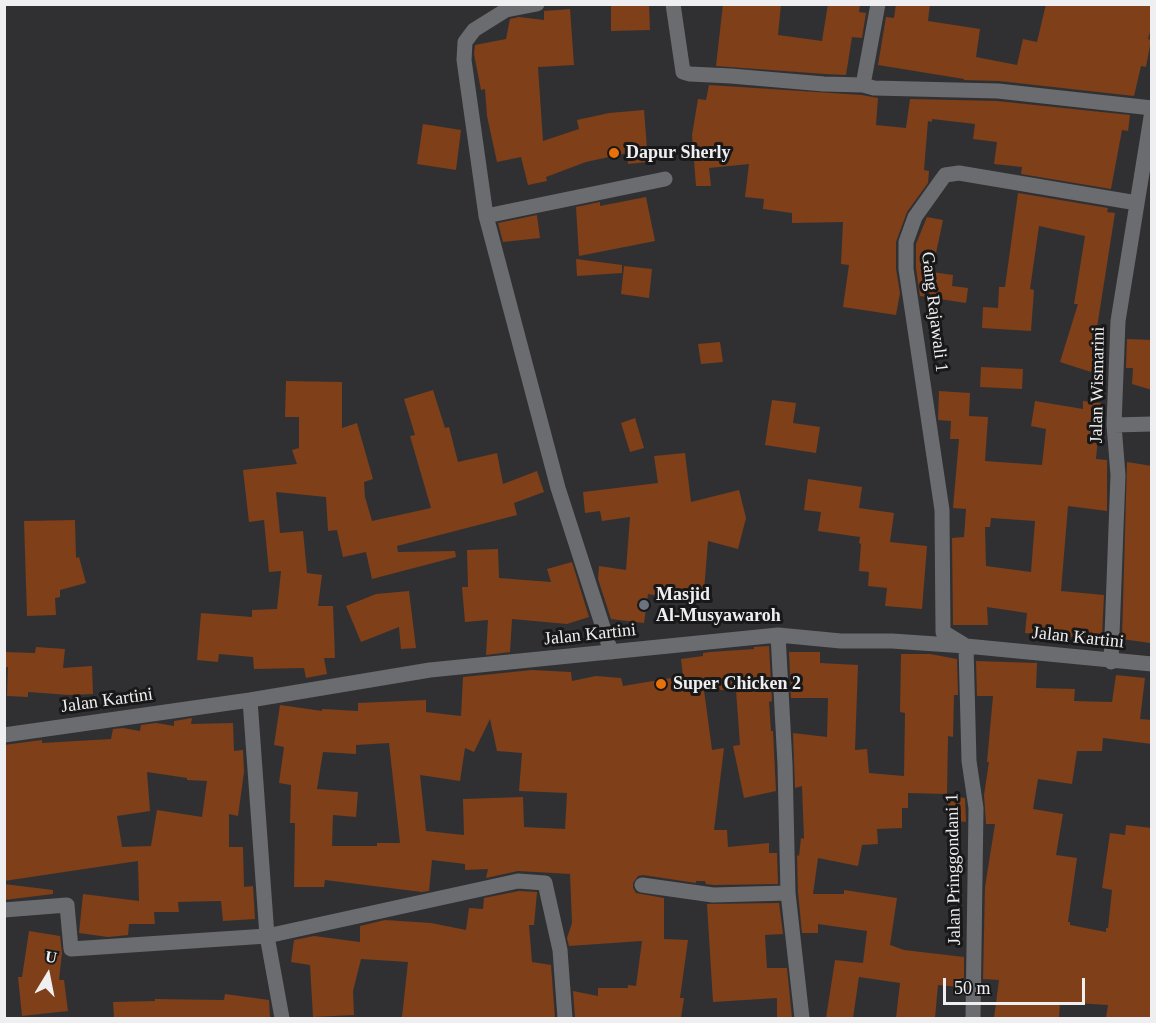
<!DOCTYPE html>
<style>
body{margin:0}
#map{position:relative;width:1156px;height:1023px;overflow:hidden;background:#303033;font-family:"Times New Roman",serif}
canvas{display:block}
.frame{position:absolute;inset:0;border:6px solid #efeff1;pointer-events:none}
.north{position:absolute;left:18px;top:945px;width:60px;height:60px;-webkit-text-stroke:4px #181819;paint-order:stroke;rotate:10deg;font-size:16px;font-weight:700;line-height:24px;text-align:center;color:#efeff1}
.north::after{content:'';display:block;margin:auto;width:21px;height:27px;background:#efeff1;clip-path:polygon(50% 0,100% 100%,50% 72%,0 100%)}
.scale{position:absolute;left:943px;top:978px;width:142px;height:27px;box-sizing:border-box;border:3px solid #efeff1;border-top:0;padding-left:8px;font-size:18px;line-height:21px;white-space:nowrap;color:#efeff1;-webkit-text-stroke:4px #181819;paint-order:stroke}
</style>
<div id="map">
<canvas width="1156" height="1023"></canvas>
<div class="frame"></div>
<div class="north">U</div>
<div class="scale">50 m</div>
</div>
<script>
const c = document.querySelector('canvas').getContext('2d');
c.lineJoin = 'round';
function fill(path, color) { c.fillStyle = color; c.fill(path, 'evenodd'); }
const shape = rows => new Path2D(rows.map(r => 'M' + r).join(''));
function strokePath(path, color, width, dash) { c.strokeStyle = color; c.lineWidth = width; c.lineCap = dash ? 'butt' : 'round'; c.setLineDash(dash || []); c.stroke(path); }
function label(font, color, halo, rows, align = 'center') {
  c.font = font + ' "Times New Roman",serif'; c.lineWidth = 6; c.setLineDash([]); c.textBaseline = 'middle'; c.strokeStyle = halo; c.fillStyle = color; for (const [text, x, y, turn = 0] of rows) {
    c.save(); c.translate(x, y); c.rotate((+turn || 0) * Math.PI / 180); c.textAlign = isNaN(turn) ? turn : align; if (halo) c.strokeText(text, 0, 0); c.fillText(text, 0, 0); c.restore();
  }
}
fill(shape([
 [611,4,649,4,650,30,611,31],
 [723,4,781,4,778,35,822,41,828,4,860,4,859,12,866,13,862,38,852,37,846,75,825,74,716,66],
 [896,4,930,4,928,21,980,29,976,57,1017,65,1023,39,1037,42,1046,4,1152,4,1152,25,1148,39,1151,40,1146,67,1141,66,1134,96,999,81,964,80,964,79,878,65,886,17,894,18],
 [570,9,574,65,538,67,543,141,579,129,577,120,609,113,644,110,648,162,628,164,627,153,586,162,546,177,547,181,528,185,521,157,497,162,487,116,485,89,481,90,474,54,475,45,506,39,510,19,519,17,544,20,544,11],
 [709,85,862,95,878,98,876,125,906,128,910,99,997,101,1130,115,1128,131,1122,130,1111,189,1021,174,1022,167,994,164,997,142,973,139,975,124,932,119,932,122,928,121,924,170,929,171,928,183,907,212,896,242,896,269,900,293,896,315,843,307,849,265,841,264,843,222,792,223,792,213,763,209,764,199,745,197,749,164,709,168,711,186,696,186,692,135,698,99,706,100],
 [423,124,461,130,456,170,417,164],
 [1018,193,1108,208,1107,212,1115,213,1096,334,1102,336,1091,372,1060,362,1078,304,1074,304,1085,236,1039,226,1030,289,1034,290,1031,331,982,328,983,307,998,308,999,287,1005,287],
 [646,197,655,241,579,256,576,207,600,202,600,206],
 [537,215,540,238,503,242,498,223],
 [927,217,943,220,932,272,953,275,952,286,968,288,966,303,920,296,916,268,916,244],
 [576,259,622,265,622,273,577,276],
 [624,266,652,269,649,298,621,294],
 [1127,339,1152,340,1152,390,1132,384,1133,368,1126,368],
 [720,342,723,362,701,364,698,344],
 [981,367,1023,369,1022,389,980,387],
 [286,381,342,382,342,428,357,423,373,479,364,482,365,497,372,521,431,508,410,436,415,435,404,399,433,390,445,428,449,427,458,462,497,453,503,484,537,471,544,492,514,503,517,515,397,546,398,552,455,551,456,557,372,579,366,552,343,557,337,530,328,531,326,497,276,492,280,533,303,531,307,573,322,575,318,606,333,606,335,658,324,658,327,674,306,678,304,668,254,669,253,657,219,654,218,662,197,660,201,613,252,617,252,610,277,609,281,571,269,572,264,520,249,522,243,470,297,464,292,450,299,448,299,417,285,417],
 [939,391,970,393,969,416,988,417,985,461,1042,465,1046,429,1031,426,1035,401,1083,409,1083,401,1101,403,1096,459,1107,460,1107,511,1068,506,1061,591,1104,595,1102,636,1099,635,1098,639,1025,633,1027,613,987,607,988,625,953,625,952,538,964,537,966,509,953,508,959,439,950,439,951,421,938,420],
 [991,518,1035,521,1031,572,986,566,985,527,990,527],
 [772,400,796,403,793,423,820,427,816,453,765,445],
 [635,418,644,448,630,452,621,423],
 [685,453,691,502,739,490,746,518,738,549,708,541,703,603,648,594,644,623,611,619,598,579,599,566,626,570,630,517,602,521,600,511,585,513,583,492,658,483,654,456],
 [1127,462,1152,466,1150,643,1122,639],
 [808,479,862,487,859,508,894,513,890,542,927,546,922,609,885,606,887,588,868,586,869,572,859,571,861,544,859,543,860,537,818,531,821,512,804,510],
 [75,520,76,558,79,557,86,583,60,590,60,597,55,598,56,615,27,616,24,521],
 [498,549,499,578,551,582,547,569,572,562,589,617,567,624,512,619,510,652,486,655,488,620,465,622,462,587,468,587,467,550],
 [409,591,416,648,401,649,399,627,361,642,346,606,376,594],
 [769,646,772,701,769,702,771,731,773,731,776,791,744,798,733,746,740,745,736,690,704,690,712,750,724,748,714,830,727,830,728,847,769,843,769,853,777,853,778,884,714,885,706,884,705,881,696,881,696,883,643,875,638,876,633,883,633,888,636,893,664,898,664,939,688,940,680,998,684,998,681,1018,575,1018,573,991,598,996,598,988,628,988,628,985,636,986,642,941,569,946,567,938,572,923,570,874,518,871,486,878,488,869,465,870,465,864,432,860,429,891,422,892,325,880,324,887,294,887,295,823,290,823,291,785,279,783,284,747,274,745,280,705,322,711,322,709,358,711,358,703,426,700,426,712,461,716,463,677,532,670,571,672,572,681,596,676,621,678,623,686,683,676,681,659,703,656,703,653,710,652,754,649,754,647],
 [490,719,497,751,522,753,519,791,567,793,565,829,524,827,523,797,463,799,464,835,426,831,420,775,460,781,465,748,474,752],
 [389,743,400,843,377,843,377,846,332,846,333,815,356,817,358,792,317,789,323,752,356,754,356,745],
 [36,647,65,649,63,668,92,666,93,694,69,695,28,692,28,697,7,696,8,667,4,667,4,652,35,653],
 [789,652,820,652,820,663,858,665,855,750,867,749,869,773,904,776,905,713,900,712,901,654,930,654,957,659,958,695,954,695,953,737,948,736,947,794,908,793,908,808,902,808,902,828,877,829,878,844,862,845,858,866,818,858,813,894,844,894,844,890,897,898,890,945,904,950,964,957,964,978,961,978,960,987,938,985,935,1018,896,1018,900,983,859,977,853,1018,826,1018,835,960,863,963,867,931,818,924,818,933,802,933,798,892,797,855,799,856,801,838,804,839,802,786,795,788,793,733,827,737,828,698,791,698],
 [976,661,1037,663,1036,688,1075,689,1074,701,1112,702,1116,675,1145,678,1140,719,1152,720,1152,744,1103,738,1102,751,1077,751,1072,784,1038,779,1033,809,1063,814,1056,855,1077,858,1068,922,1070,922,1070,925,1106,932,1106,928,1108,928,1112,890,1102,888,1110,833,1125,835,1126,825,1152,828,1152,1018,1106,1018,1108,1005,1060,1002,1059,1018,994,1018,999,980,983,979,985,887,995,824,986,824,984,795,989,762,987,762,993,696,977,696],
 [192,718,191,724,233,723,234,751,243,750,244,772,238,816,229,814,229,847,243,847,244,887,253,886,255,919,223,921,221,901,178,902,179,912,154,912,155,924,129,924,128,935,108,937,79,933,83,894,139,901,138,861,4,881,4,745,42,740,42,743,111,739,113,729,123,728,140,731,141,725,156,723,174,726,174,721],
 [147,772,187,778,187,780,207,781,202,817,157,810,151,846,122,847,117,816,150,811],
 [949,796,965,798,966,822,947,820],
 [4,884,53,890,53,894,4,900],
 [519,891,537,892,534,925,529,925,532,962,551,965,555,1018,416,1018,402,1017,408,962,361,959,353,991,354,1015,313,1017,310,965,291,962,294,940,314,936,360,942,360,926,385,920,431,923,466,930,469,908,483,909,484,898],
 [779,903,783,934,765,935,767,968,787,968,792,1018,777,1018,777,998,713,1002,707,904],
 [29,931,60,936,62,953,59,980,64,980,68,1011,22,1016,18,977,22,977],
 [225,994,269,1000,270,1018,114,1018,113,1002,155,1001,155,999,224,1000]
]), '#7e3f19');
strokePath(shape([
 [537,4,506,10,474,30,465,42,464,60,486,216,558,488,611,652],
 [673,4,683,72,690,74,731,76,824,84,863,85,874,88,998,91,1152,108],
 [863,85,878,4],
 [486,216,665,179],
 [1114,425,1152,424],
 [778,635,785,764,788,893,802,1018],
 [1111,662,1118,475,1114,425,1118,321,1152,111],
 [250,700,267,936,282,1018],
 [4,735,250,700,430,670,778,635,841,641,892,641,966,646,1152,664],
 [642,885,713,895,788,893],
 [4,910,67,905,71,949,267,936,518,881,545,883,560,950,565,1018],
 [973,1018,976,808,969,761,966,646,943,632,942,510,906,269,906,242,915,217,945,175,959,173,1137,203]
]), '#6b6c6f', 15);
for (const [x, y, r, color] of [
 [614,153,6,"#e8710a"],
 [644,605,6,"#6b7280"],
 [661,684,6,"#e8710a"]
]) { const dot = new Path2D(); dot.arc(x, y, r, 0, 2 * Math.PI); c.fillStyle = color; c.fill(dot); strokePath(dot, '#181819', 2); }
label('bold 18px', '#efeff1', '#181819', [
 ["Dapur Sherly",626,153],
 ["Masjid",656,595],
 ["Al-Musyawaroh",656,616],
 ["Super Chicken 2",673,684]
], 'left');
label('18px', '#efeff1', '#181819', [
 ["Gang Rajawali 1",934,312,83],
 ["Jalan Wismarini",1098,385,-89],
 ["Jalan Kartini",590,635,-6],
 ["Jalan Kartini",1078,638,6],
 ["Jalan Kartini",107,701,-8],
 ["Jalan Pringgondani 1",954,869,-91]
]);
</script>
